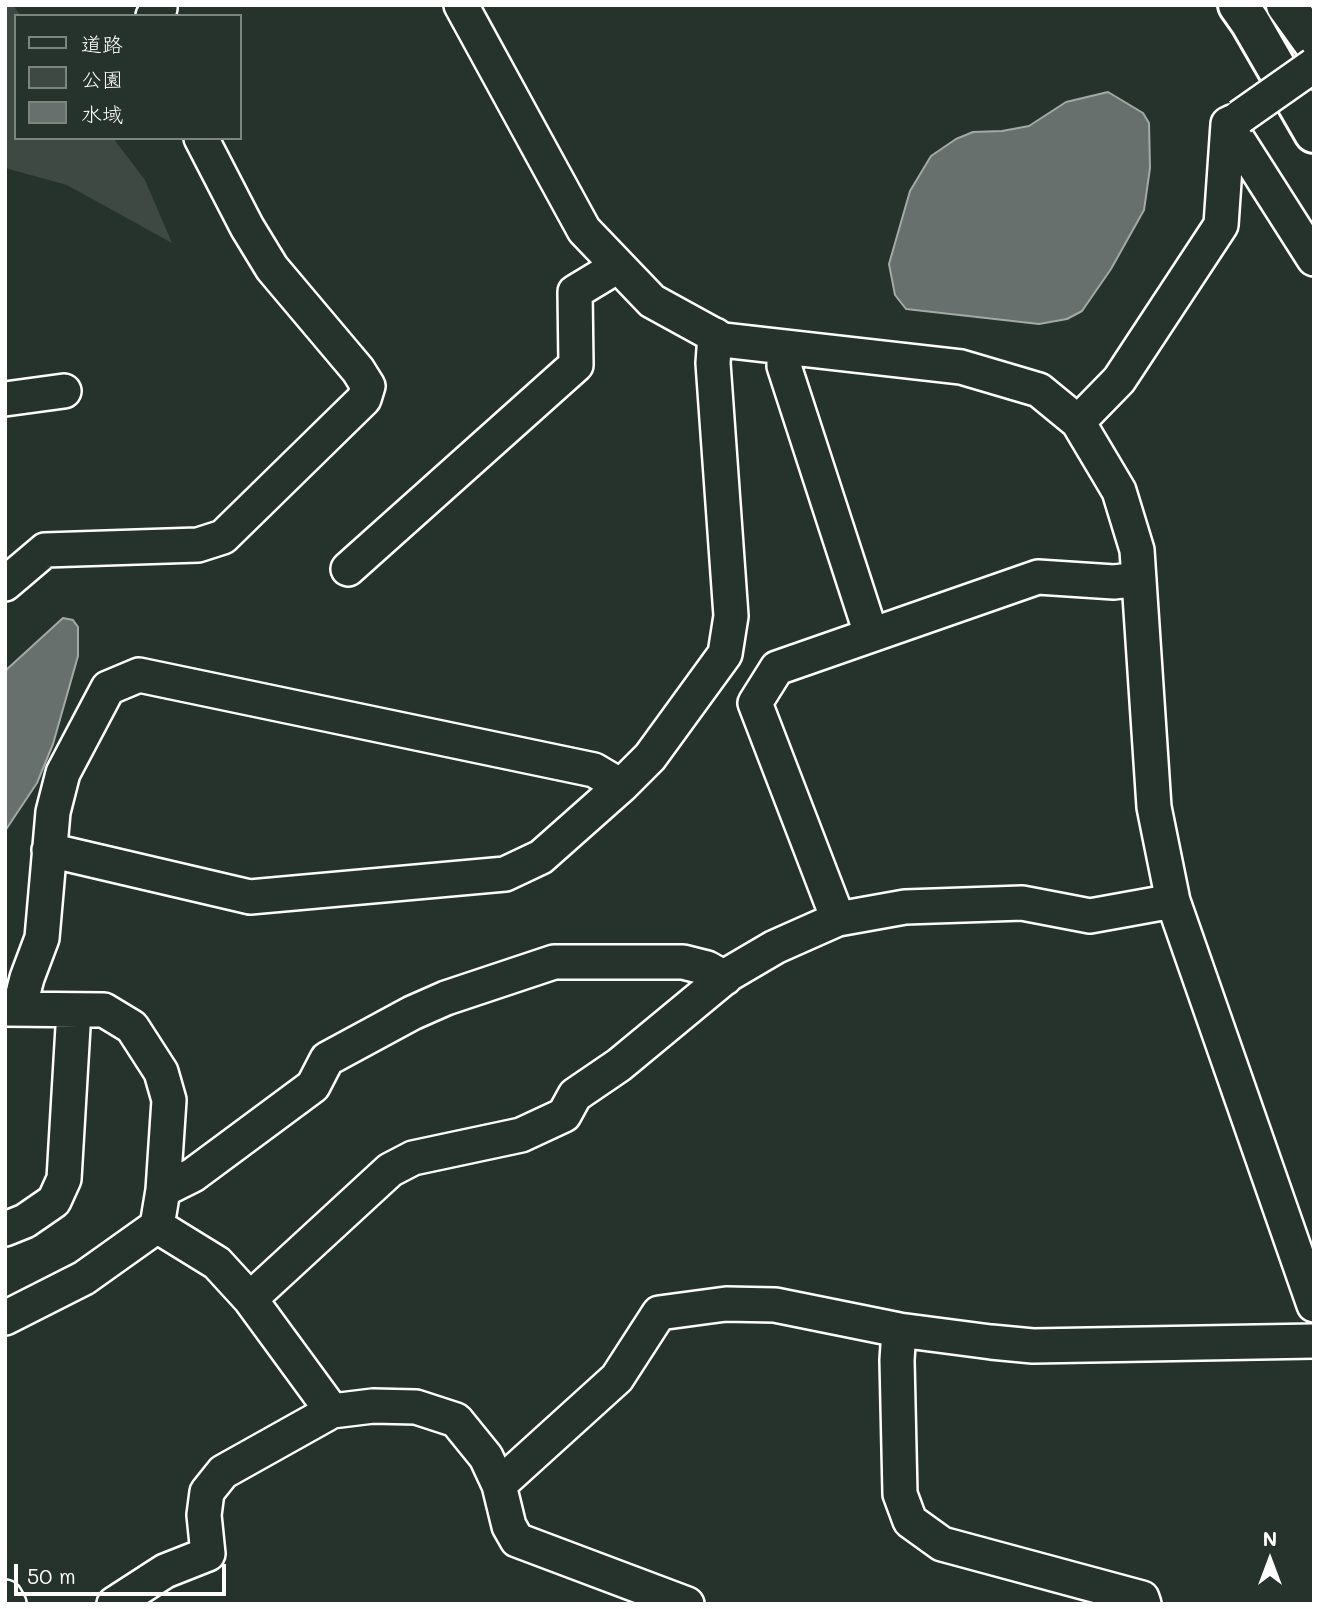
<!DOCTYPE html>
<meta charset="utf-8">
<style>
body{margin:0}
#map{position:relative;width:1319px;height:1609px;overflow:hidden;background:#26332d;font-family:Mali,"Klee One",sans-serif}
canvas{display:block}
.frame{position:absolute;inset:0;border:7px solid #fff;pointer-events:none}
.legend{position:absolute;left:14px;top:14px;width:228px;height:126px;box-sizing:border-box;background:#26332d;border:2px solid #7d8581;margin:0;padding:9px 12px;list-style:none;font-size:21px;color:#fff}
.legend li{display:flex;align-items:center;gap:14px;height:35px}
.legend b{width:35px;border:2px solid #7d8581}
.north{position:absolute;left:1235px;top:1525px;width:70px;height:70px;-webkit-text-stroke:5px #26332d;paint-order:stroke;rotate:0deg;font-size:19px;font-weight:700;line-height:28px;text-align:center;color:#fff}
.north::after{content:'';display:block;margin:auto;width:24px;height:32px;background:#fff;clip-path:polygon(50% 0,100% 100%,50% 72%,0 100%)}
.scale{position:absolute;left:14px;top:1564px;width:212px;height:32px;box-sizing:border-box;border:4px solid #fff;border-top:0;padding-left:9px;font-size:21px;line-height:24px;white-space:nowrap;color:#fff;-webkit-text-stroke:5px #26332d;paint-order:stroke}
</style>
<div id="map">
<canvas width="1319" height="1609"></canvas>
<div class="frame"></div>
<ul class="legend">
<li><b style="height:9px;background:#26332d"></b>道路</li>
<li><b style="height:19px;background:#3e4944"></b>公園</li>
<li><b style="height:19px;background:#67706c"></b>水域</li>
</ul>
<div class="north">N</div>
<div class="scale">50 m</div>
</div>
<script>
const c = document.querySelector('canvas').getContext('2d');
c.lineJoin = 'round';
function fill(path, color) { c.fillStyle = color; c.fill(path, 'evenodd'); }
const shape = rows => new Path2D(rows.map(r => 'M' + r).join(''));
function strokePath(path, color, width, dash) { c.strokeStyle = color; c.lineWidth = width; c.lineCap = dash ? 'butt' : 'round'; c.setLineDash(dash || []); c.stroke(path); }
fill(shape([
 [5,5,13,5,21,16,16,16,16,138,113,138,145,180,172,243,67,185,5,168]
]), '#3e4944');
const water = shape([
 [1108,92,1143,113,1149,123,1150,168,1144,210,1111,269,1082,311,1067,319,1039,324,906,309,895,295,889,264,910,191,931,156,956,139,973,132,1002,131,1029,126,1066,102,1108,92],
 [63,618,73,620,78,627,78,656,53,744,37,783,5,831,5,671,63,618]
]);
fill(water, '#67706c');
strokePath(water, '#a4a9a7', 2);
const minor = shape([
 [461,5,584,230,652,301,723,340,961,367,1039,390,1078,422,1119,491,1137,550,1154,807,1173,901,1314,1305],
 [153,16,160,8,160,5],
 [1232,122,1228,124,1314,259],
 [784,347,784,366,871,634],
 [5,399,64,391],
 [1078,422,1119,380,1221,225,1228,124],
 [348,569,576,365,575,292,618,266],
 [5,584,45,550,198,545,223,537,364,399,368,386,358,370,272,268,247,227,201,138],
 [49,850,250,897,505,874,541,857,621,786,650,757,725,654,731,616,713,363,715,335],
 [838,919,755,703,777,668,1038,577,1114,582,1139,579],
 [5,1009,104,1010,132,1027,161,1072,169,1100,163,1190,157,1226,217,1263,250,1299,332,1411,373,1406,416,1407,456,1420,486,1457,499,1485,509,1526,517,1540,687,1604],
 [19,1009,27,978,42,938,53,812,63,773,108,688,139,675,594,770,621,786],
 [163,1190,193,1175,313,1086,327,1059,412,1013,446,998,554,962,683,962,707,968,725,978],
 [5,1229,25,1221,54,1201,64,1179,74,1010],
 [250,1299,390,1170,413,1158,521,1135,564,1115,575,1095,619,1065,729,974,775,947,838,919,905,907,1022,903,1090,916,1173,901],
 [5,1318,84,1278,157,1226],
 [899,1330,897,1360,900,1494,910,1521,942,1544,1142,1598,1144,1604],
 [499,1485,617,1378,659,1313,726,1304,775,1305,899,1330,991,1342,1033,1346,1314,1341],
 [5,1597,9,1604],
 [114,1604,165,1571,208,1554,204,1515,207,1492,223,1472,332,1411]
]);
const highway = shape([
 [1238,5,1250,22,1314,133],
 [1286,5,1314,44]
]);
strokePath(minor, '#fff', 38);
strokePath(highway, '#fff', 44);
strokePath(minor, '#26332d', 33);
strokePath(highway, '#26332d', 38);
const minorBridge = shape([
 [1240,117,1314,65]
]);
strokePath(minorBridge, '#fff', 38, []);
strokePath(minorBridge, '#26332d', 33);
</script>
